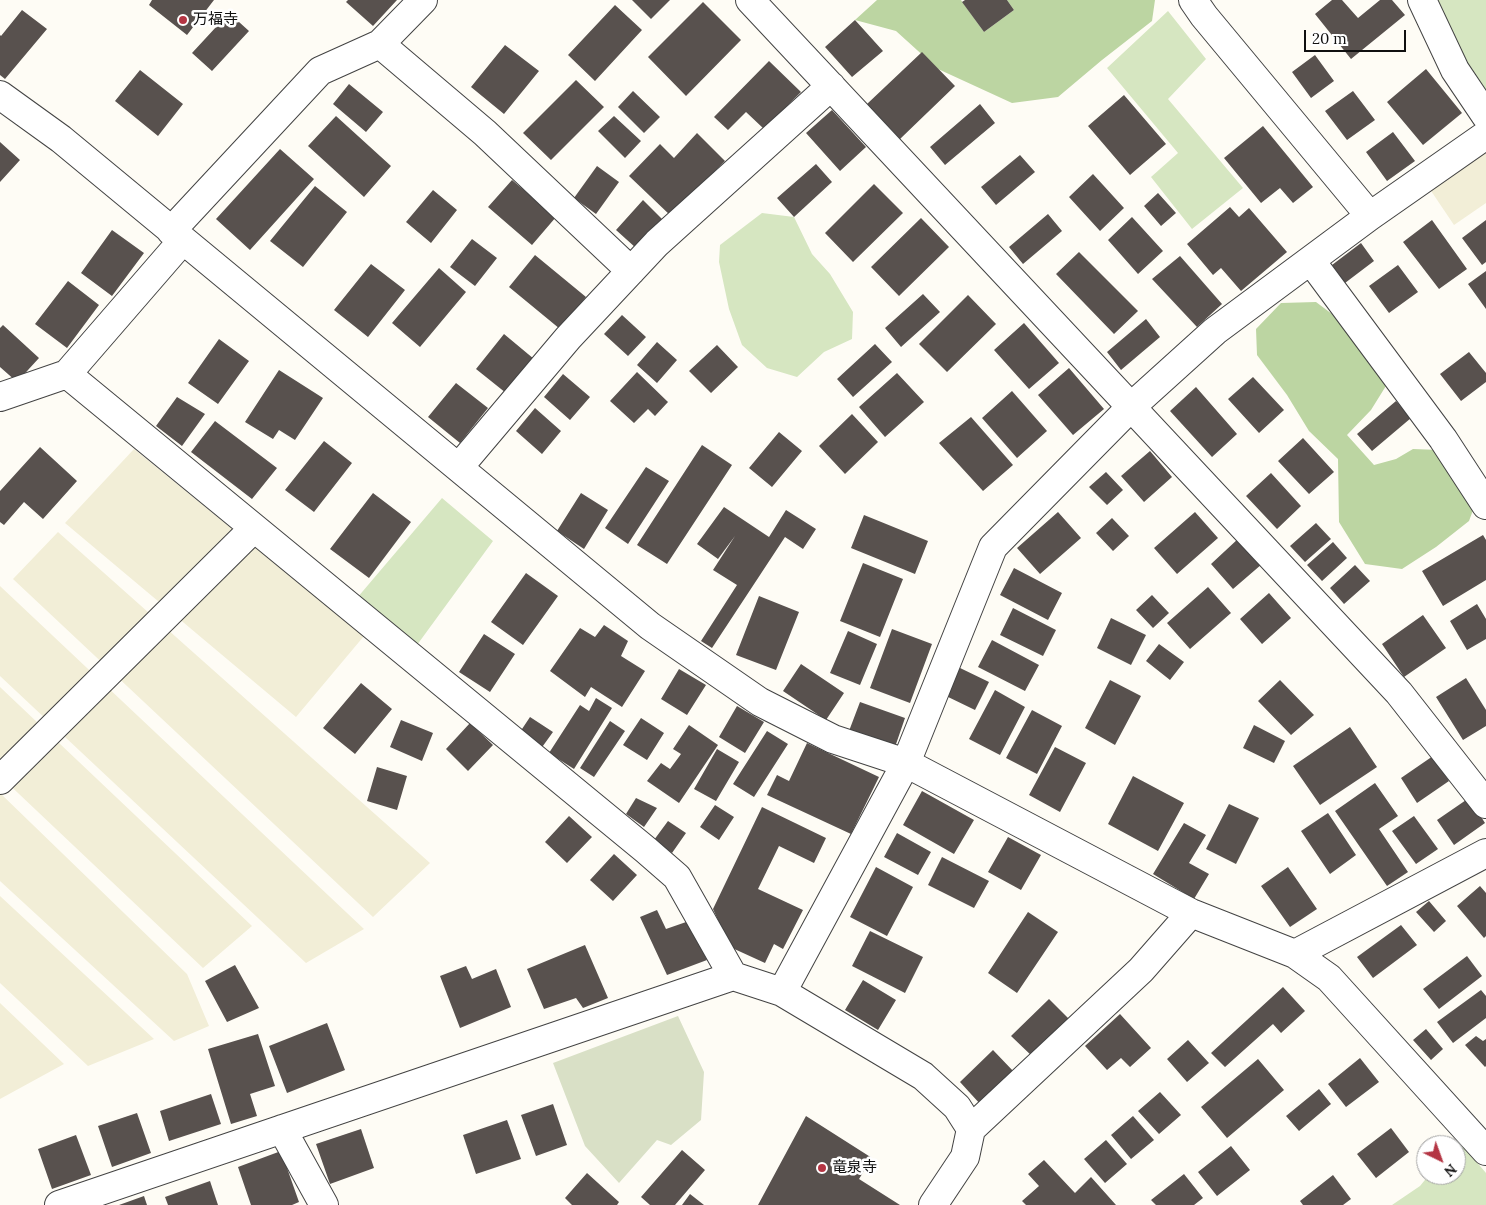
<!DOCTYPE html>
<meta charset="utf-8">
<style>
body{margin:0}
#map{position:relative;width:1486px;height:1205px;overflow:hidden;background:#fefcf5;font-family:Lora,serif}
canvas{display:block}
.north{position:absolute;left:1416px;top:1135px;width:50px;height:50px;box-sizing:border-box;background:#fff;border:1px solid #9f9f9f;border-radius:50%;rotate:138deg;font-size:14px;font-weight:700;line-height:20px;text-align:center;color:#101010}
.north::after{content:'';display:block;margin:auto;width:18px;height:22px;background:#b43543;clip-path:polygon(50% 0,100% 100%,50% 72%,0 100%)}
.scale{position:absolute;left:1304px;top:30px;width:102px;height:22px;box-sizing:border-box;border:2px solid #101010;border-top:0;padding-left:6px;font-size:15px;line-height:18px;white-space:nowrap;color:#101010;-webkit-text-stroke:4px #fff;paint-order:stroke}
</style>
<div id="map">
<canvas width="1486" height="1205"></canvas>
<div class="north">N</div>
<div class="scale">20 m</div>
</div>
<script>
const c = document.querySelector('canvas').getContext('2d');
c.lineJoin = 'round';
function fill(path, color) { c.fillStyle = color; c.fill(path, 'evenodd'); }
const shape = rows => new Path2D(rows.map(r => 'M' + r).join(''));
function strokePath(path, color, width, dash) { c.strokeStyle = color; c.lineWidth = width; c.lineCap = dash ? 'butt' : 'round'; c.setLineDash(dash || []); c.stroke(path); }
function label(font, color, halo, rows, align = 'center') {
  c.font = font + ' Lora,"Noto Sans JP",serif'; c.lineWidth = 5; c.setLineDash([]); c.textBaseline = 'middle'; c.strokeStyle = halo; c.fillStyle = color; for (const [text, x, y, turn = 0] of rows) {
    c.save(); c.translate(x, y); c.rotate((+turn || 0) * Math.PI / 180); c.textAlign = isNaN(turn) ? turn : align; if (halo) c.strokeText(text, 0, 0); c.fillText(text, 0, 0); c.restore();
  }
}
fill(shape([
 [1486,135,1486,203,1454,225,1423,179],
 [134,449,364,636,296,717,65,523],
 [58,532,430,863,373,917,13,579],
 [0,586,364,929,306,963,0,676],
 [0,687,252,926,203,968,0,776],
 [0,793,187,974,209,1026,174,1041,0,881],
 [0,896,154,1039,88,1066,0,983],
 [0,1003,64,1064,0,1099]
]), '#f2eed7');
fill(shape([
 [1422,0,1486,0,1486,114],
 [1168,11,1206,59,1168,99,1243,188,1192,229,1151,177,1178,153,1107,68],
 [762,213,794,217,812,254,830,274,853,312,852,339,824,352,797,377,767,368,742,345,729,309,719,262,720,245],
 [442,498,493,541,417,645,357,598],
 [1459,1141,1486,1173,1486,1205,1392,1205,1420,1186,1429,1175,1456,1175,1455,1145]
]), '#d6e6c1');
fill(shape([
 [877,0,961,0,984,32,1014,10,1007,0,1155,0,1152,21,1102,60,1058,97,1012,103,938,69,896,31,855,20],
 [1316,302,1352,329,1394,373,1371,410,1347,435,1374,465,1396,459,1413,449,1440,450,1479,494,1469,521,1436,547,1402,569,1365,564,1339,522,1338,459,1309,431,1287,395,1257,355,1256,329,1281,303]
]), '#bcd5a2');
fill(shape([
 [678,1016,704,1072,701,1120,671,1145,657,1140,619,1183,585,1146,553,1063]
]), '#d9e0c6');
fill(shape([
 [152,0,214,0,187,35,149,5],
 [348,0,397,0,373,26,346,2],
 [632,0,670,0,651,19],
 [965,0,1007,0,1014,10,984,32,962,2],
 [1332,0,1342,0,1358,18,1380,0,1392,0,1405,15,1351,59,1315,14],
 [703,2,741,40,686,96,648,57],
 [615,5,642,30,595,81,568,55],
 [22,10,47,29,5,79,0,75,0,35,1,36],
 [229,13,249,31,212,71,192,53],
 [855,20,883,51,852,77,825,47],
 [505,45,539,71,504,114,471,87],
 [922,52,955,86,900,139,867,104],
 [1315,55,1334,81,1311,98,1292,72],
 [769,61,801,92,764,129,746,112,728,130,714,117],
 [1426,69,1462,113,1423,145,1387,102],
 [140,70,183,104,158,136,115,101],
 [576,80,604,107,551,160,523,133],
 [349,84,383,112,366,132,333,104],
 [633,91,660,117,644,133,618,107],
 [1353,91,1375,120,1347,140,1325,111],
 [1124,95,1166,144,1130,175,1088,126],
 [980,104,995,123,945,165,930,147],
 [832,110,866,147,840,171,806,133],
 [336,116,391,166,364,197,308,146],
 [614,116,641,141,625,158,598,131],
 [1263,126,1313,187,1293,203,1280,188,1261,203,1224,158],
 [1393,132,1415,161,1387,181,1366,152],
 [697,133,725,161,671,216,629,176,660,144,674,158],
 [0,142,20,160,0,182],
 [280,149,314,179,250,250,216,219],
 [1020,155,1035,172,996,205,981,187],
 [816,164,832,182,794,217,777,198],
 [597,166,619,182,596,214,574,198],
 [1093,174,1124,208,1100,231,1069,197],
 [512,180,556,217,532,245,488,207],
 [874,184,903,213,853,262,825,233],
 [315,186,347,212,303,267,270,241],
 [433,190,457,210,431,243,406,222],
 [1158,193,1176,213,1161,226,1144,206],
 [643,200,662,219,636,248,616,230],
 [1230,207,1239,217,1249,208,1287,252,1241,291,1221,268,1213,275,1187,244],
 [1048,214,1062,231,1023,264,1009,247],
 [1132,217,1163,251,1138,274,1108,240],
 [921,218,949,247,899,296,871,267],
 [1432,220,1467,269,1439,289,1403,242],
 [1486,220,1486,262,1482,265,1462,238],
 [112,230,144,253,112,296,81,273],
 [472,239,497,258,475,286,450,267],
 [1361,243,1374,261,1345,283,1332,265],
 [1079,252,1138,311,1114,334,1056,274],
 [535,255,586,297,560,329,509,287],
 [1180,256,1222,304,1197,327,1152,279],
 [371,264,405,290,368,337,334,310],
 [1398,265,1418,292,1389,313,1369,286],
 [439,268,466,292,420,347,392,323],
 [1486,271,1486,309,1468,284],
 [68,281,99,305,67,348,35,324],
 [923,294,940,312,901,347,885,328],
 [968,295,996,324,947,372,919,344],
 [622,315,646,337,628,356,604,334],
 [1146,319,1160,337,1121,370,1107,352],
 [1024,323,1059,363,1029,389,994,350],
 [3,325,39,358,17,382,0,367,0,328],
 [504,334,534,359,506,393,476,369],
 [219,339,249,361,218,404,188,383],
 [657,342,677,360,657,383,637,365],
 [875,344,892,362,853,397,837,379],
 [717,345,738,367,711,393,689,371],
 [1469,352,1486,373,1486,382,1461,401,1440,374],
 [1069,368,1104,409,1073,435,1038,395],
 [279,370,323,398,295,440,279,430,273,439,245,422],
 [637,372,668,402,655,416,648,409,634,423,610,401],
 [897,373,924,402,885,437,859,407],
 [563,374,590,397,570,420,544,397],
 [1253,377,1284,410,1259,433,1228,399],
 [456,383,488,408,460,443,428,417],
 [1196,387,1237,434,1212,457,1170,411],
 [1012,391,1047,431,1017,458,982,418],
 [177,397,205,414,182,446,156,426],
 [1396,401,1411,418,1372,451,1357,434],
 [535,408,561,431,542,454,516,431],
 [852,414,878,442,845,474,819,446],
 [971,417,1013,465,983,491,939,443],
 [215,421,277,468,252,499,191,452],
 [779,432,802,451,772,487,749,468],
 [1303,438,1334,472,1309,494,1278,461],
 [324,441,352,463,314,512,285,490],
 [702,445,732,465,667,564,637,545],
 [40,447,77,481,43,519,24,502,4,525,0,522,0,491],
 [1150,451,1172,477,1144,502,1121,476],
 [646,467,669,481,628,544,605,528],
 [1106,472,1123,490,1107,505,1089,487],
 [1271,473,1301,506,1277,529,1246,496],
 [373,493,411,522,369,578,330,549],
 [581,493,608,510,584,549,557,531],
 [724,507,769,537,786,510,816,529,803,549,785,537,712,648,701,641,737,585,713,570,735,536,718,559,697,544],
 [1058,512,1081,538,1040,574,1017,548],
 [1195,512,1218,538,1177,574,1154,548],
 [864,515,928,541,915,574,851,548],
 [1112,518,1129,536,1113,551,1096,533],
 [1316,523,1331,539,1305,562,1290,546],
 [1483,535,1486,540,1486,580,1443,606,1422,571],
 [1239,538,1262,564,1233,589,1211,564],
 [1333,542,1347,558,1322,581,1307,565],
 [863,563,903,579,880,637,840,621],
 [1355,565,1370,581,1344,604,1330,588],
 [1014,568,1062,593,1048,620,1000,595],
 [526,573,558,596,523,645,491,622],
 [1208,587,1231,613,1190,649,1167,623],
 [1269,593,1291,618,1262,644,1240,619],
 [1152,595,1169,613,1153,628,1136,610],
 [759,596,799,612,776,670,736,655],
 [1477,604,1486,619,1486,639,1467,650,1450,621],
 [1013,608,1056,630,1043,656,1000,635],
 [1423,615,1446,648,1404,677,1382,644],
 [1111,618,1146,635,1131,665,1097,648],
 [604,625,628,641,621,656,645,671,622,707,591,687,585,697,550,671,580,628,595,637],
 [892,629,932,644,910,703,870,688],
 [848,631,877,644,860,685,830,673],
 [484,634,515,654,490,692,459,672],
 [992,640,1039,665,1025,691,978,667],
 [1159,644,1184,662,1170,680,1146,661],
 [801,664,844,693,826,720,783,691],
 [958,667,989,682,975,710,944,695],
 [679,669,706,685,687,715,661,699],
 [1466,678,1486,710,1486,726,1463,740,1436,697],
 [1110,680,1141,696,1115,745,1085,728],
 [1280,680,1314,715,1291,735,1258,701],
 [361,683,392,709,355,754,323,728],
 [995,690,1025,707,1000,755,969,739],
 [596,698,612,708,574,769,549,753,580,705,589,711],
 [860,702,905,718,895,747,849,731],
 [737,706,764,722,745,753,719,737],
 [1032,710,1062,726,1037,774,1006,758],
 [530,717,553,732,540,750,518,735],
 [641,718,664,733,647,760,623,745],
 [401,720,433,733,422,761,390,747],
 [610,721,625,731,594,777,580,768],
 [470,723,493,745,468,771,446,749],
 [689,725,718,745,679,803,647,781,661,763,670,769,681,754,673,749],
 [1254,725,1285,741,1274,763,1243,748],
 [1350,727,1377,767,1320,805,1293,766],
 [767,731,788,744,754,797,733,784],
 [807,743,879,777,851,834,767,795,777,775,789,781],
 [1055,747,1086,763,1060,812,1029,795],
 [717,749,739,762,716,801,694,789],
 [1433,756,1449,781,1417,803,1401,778],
 [377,767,407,776,397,810,367,801],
 [1133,776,1184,803,1158,851,1108,824],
 [1375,783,1398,816,1379,829,1408,872,1387,886,1335,811],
 [922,791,974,820,954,854,903,825],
 [636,798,657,808,644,827,626,814],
 [1469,798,1485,823,1454,845,1437,820],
 [1229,804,1259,818,1236,864,1206,849],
 [715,805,734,817,719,840,700,827],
 [762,807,826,838,814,863,779,846,758,889,803,910,783,949,774,944,765,963,730,947,713,909],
 [1328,813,1356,855,1330,874,1301,831],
 [569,816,592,837,567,863,545,842],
 [1414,816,1438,849,1416,864,1392,831],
 [668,821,686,833,672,853,654,840],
 [1184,823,1206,835,1189,863,1209,874,1194,899,1153,874],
 [897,833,931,852,918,875,884,857],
 [1008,837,1041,855,1021,890,988,872],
 [614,854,637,875,613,901,590,880],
 [942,857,989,881,974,908,928,885],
 [876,867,913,887,887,936,850,917],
 [1288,867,1317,909,1290,927,1261,886],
 [1480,886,1486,893,1486,936,1484,938,1457,906],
 [1429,901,1446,921,1434,932,1416,912],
 [657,910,666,929,689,921,707,960,667,975,640,917],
 [1028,912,1058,932,1017,993,988,973],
 [1401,925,1417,945,1373,978,1357,957],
 [870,931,923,957,905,993,852,966],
 [585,945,608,998,583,1008,576,998,544,1009,527,969],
 [1467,956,1482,976,1439,1009,1423,989],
 [235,965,259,1008,227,1022,205,981],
 [466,966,472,979,496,969,511,1007,460,1028,440,976],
 [863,980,896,1000,878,1030,845,1010],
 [1283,987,1305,1011,1281,1033,1273,1024,1225,1067,1211,1053],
 [1481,990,1486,996,1486,1018,1453,1043,1437,1022],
 [1049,999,1071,1021,1034,1058,1011,1036],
 [1120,1014,1151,1048,1130,1067,1121,1058,1107,1070,1085,1046],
 [327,1023,345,1070,287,1093,269,1046],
 [1426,1029,1443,1049,1431,1060,1413,1040],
 [258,1034,275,1086,250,1094,257,1116,231,1124,208,1049],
 [1476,1036,1483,1041,1486,1039,1486,1066,1485,1067,1465,1045],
 [1188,1040,1209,1063,1187,1082,1167,1059],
 [993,1050,1015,1073,981,1105,960,1082],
 [1360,1058,1379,1082,1346,1107,1328,1084],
 [1258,1059,1284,1090,1227,1138,1201,1107],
 [1319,1089,1331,1104,1299,1131,1286,1116],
 [1160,1092,1181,1115,1159,1134,1138,1111],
 [211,1094,221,1124,169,1141,160,1111],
 [553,1104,567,1145,536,1156,521,1115],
 [137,1113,151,1153,112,1167,98,1126],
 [806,1116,872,1158,859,1179,900,1205,758,1205],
 [1133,1116,1154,1140,1131,1159,1111,1135],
 [507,1120,521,1159,476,1174,463,1135],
 [1391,1128,1409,1152,1376,1178,1357,1154],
 [361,1129,374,1168,330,1184,316,1144],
 [76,1135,91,1175,52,1189,38,1149],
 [1106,1140,1127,1164,1105,1183,1084,1159],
 [1231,1146,1250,1170,1217,1196,1198,1172],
 [682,1150,705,1170,675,1205,650,1205,641,1197],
 [281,1151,299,1202,292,1205,251,1205,238,1167],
 [1044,1160,1075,1193,1091,1177,1116,1205,1026,1205,1022,1201,1039,1186,1028,1174],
 [587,1173,619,1202,617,1205,572,1205,565,1198],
 [1184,1174,1203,1198,1194,1205,1156,1205,1151,1200],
 [1333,1175,1351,1199,1343,1205,1303,1205,1300,1201],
 [210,1181,218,1205,168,1205,165,1197],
 [690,1194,704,1205,682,1205],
 [144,1196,147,1205,119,1205]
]), '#58514e');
const minor = shape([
 [750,0,1399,693,1486,804],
 [1193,0,1204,16,1370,216],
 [1422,0,1455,70,1486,116],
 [380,44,423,0],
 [0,95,61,139,650,626,760,702,833,739,906,763,1191,913,1295,954,1329,978,1486,1151],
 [171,231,320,71,380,44,485,133,631,271],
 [1311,261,1443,439,1486,505],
 [67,374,646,850,677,877,733,976],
 [0,397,67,374,183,240],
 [459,467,568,338,657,243,831,86],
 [0,780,254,528],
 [1295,954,1486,853],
 [782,992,923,1076,957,1107,971,1129,965,1157,933,1205],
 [282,1129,324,1205],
 [971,1129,1141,970,1191,913],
 [59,1205,733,976,782,992,906,763,993,547,1132,406,1215,331,1370,216,1486,135]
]);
strokePath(minor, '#434343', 30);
strokePath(minor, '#fff', 28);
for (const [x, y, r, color] of [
 [183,20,5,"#b43543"],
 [822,1168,5,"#b43543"]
]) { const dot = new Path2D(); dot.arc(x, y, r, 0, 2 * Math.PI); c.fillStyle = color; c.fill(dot); strokePath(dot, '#fff', 2); }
label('15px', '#101010', '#fff', [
 ["万福寺",193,20],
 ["竜泉寺",832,1168]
], 'left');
</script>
